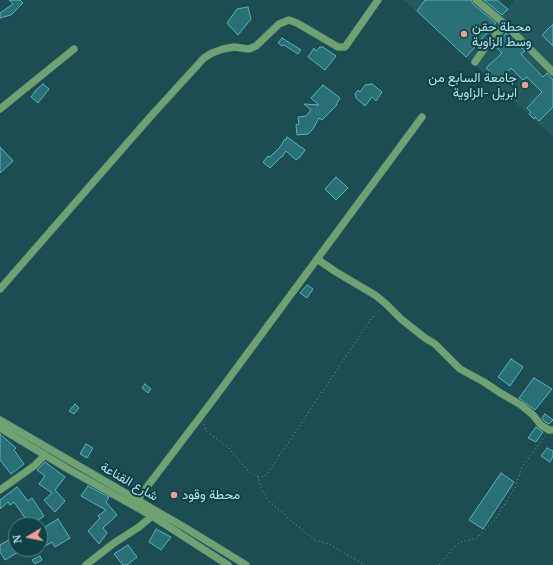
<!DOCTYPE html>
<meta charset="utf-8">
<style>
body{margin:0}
#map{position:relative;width:553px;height:565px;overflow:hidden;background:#1c4d52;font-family:"PT Serif",serif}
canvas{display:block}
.north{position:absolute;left:8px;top:517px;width:40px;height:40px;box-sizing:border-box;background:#0f4247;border:1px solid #528186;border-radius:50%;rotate:260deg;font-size:11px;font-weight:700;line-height:16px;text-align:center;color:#b7e0e5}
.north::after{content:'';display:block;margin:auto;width:14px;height:18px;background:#f59c95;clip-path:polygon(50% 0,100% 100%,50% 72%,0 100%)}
</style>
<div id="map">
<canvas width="553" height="565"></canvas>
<div class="north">N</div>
</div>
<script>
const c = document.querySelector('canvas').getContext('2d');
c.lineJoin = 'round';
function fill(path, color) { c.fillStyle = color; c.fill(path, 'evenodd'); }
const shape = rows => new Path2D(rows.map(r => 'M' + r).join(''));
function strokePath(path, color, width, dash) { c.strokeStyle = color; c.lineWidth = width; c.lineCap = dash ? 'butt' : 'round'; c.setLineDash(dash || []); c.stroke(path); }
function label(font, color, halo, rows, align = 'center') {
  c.font = font + ' "PT Serif",Vazirmatn,serif'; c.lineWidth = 4; c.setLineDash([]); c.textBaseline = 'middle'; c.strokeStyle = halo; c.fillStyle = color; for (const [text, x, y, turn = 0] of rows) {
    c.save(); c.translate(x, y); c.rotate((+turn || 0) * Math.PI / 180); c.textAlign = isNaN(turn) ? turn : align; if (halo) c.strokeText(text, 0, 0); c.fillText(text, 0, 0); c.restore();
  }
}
fill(shape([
 [404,0,497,0,508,9,514,0,553,0,553,137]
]), '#225a60');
const building = shape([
 [9,0,20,0,23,3,11,15,0,18,0,13,13,4,9,0],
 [425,0,471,0,473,4,496,23,466,57,417,11,425,0],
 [484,0,497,0,508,9,502,15,484,0],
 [248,7,251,19,238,35,227,23,237,9,248,7],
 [553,24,553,46,542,35,553,24],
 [506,33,525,51,521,54,541,75,543,77,547,73,553,80,553,107,539,121,535,117,534,119,529,114,531,112,527,108,542,92,527,77,523,80,511,68,499,81,495,77,493,79,488,74,490,72,486,68,502,53,494,45,502,36,503,37,506,33],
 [282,38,301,50,298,54,284,45,282,46,278,43,282,38],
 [320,47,323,47,336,56,325,70,308,57,314,48,316,51,320,47],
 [43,84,49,89,38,103,31,97,36,90,43,84],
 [372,84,382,92,376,101,372,97,365,106,356,98,355,94,358,90,360,92,365,85,372,84],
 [323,85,340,98,336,105,337,105,322,120,319,118,313,129,308,134,297,135,296,125,299,124,298,117,306,116,311,110,304,104,319,105,311,98,323,85],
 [287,137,305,150,300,157,296,160,286,151,282,157,281,157,270,168,263,162,268,156,270,157,280,147,285,139,286,140,287,137],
 [0,147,13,161,0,173,0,147],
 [336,177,348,188,336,200,325,189,336,177],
 [307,285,313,289,307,298,300,293,307,285],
 [511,359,523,367,510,386,498,377,511,359],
 [534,378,552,389,535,410,519,398,534,378],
 [145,384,151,389,148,393,142,388,145,384],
 [75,404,79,408,74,414,69,411,75,404],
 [545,414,553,420,549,424,544,421,542,418,545,414],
 [536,427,543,432,536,442,528,438,536,427],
 [0,434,16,448,14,450,24,464,11,474,0,460,0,434],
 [86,444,93,448,87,458,80,454,86,444],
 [547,448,553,451,553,456,550,462,541,456,547,448],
 [45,462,65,477,55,490,65,501,55,512,44,500,52,493,39,484,45,476,37,470,45,462],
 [501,473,514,482,483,529,469,520,501,473],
 [88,486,109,497,106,502,117,515,103,528,107,533,99,544,88,531,100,518,98,516,106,510,81,496,88,486],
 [17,487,28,501,32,498,44,516,31,525,30,525,14,502,10,505,8,502,0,509,0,500,17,487],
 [58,519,70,538,55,547,52,542,40,549,40,530,58,519],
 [156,529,171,537,161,550,149,542,156,529],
 [14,537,16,540,16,549,23,549,5,560,0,552,0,545,14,537],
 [128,545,137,557,127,565,123,565,114,554,128,545],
 [40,556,42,560,35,564,32,560,40,556]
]);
fill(building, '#2a7077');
strokePath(building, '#59b3bd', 1);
const minor = shape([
 [476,0,506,25,553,72],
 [475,62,489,42,506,25],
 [0,109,74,49],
 [317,259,336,272,375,295,385,303,401,319,425,338,435,344,460,369,484,382,499,392,521,405,533,415,541,425,549,430,553,430],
 [0,289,151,116,204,58,212,53,223,49,234,47,249,49,256,46,279,24,289,20,297,23,338,47,345,47,378,0],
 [0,420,189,530,246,565],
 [0,428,68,469,152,516,228,565],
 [0,490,34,466,45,455],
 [137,500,213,400,422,117],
 [86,565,114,543,139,527,152,516]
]);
strokePath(minor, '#3b6a6f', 8);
strokePath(shape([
 [204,424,206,431,228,447,246,469,258,477,261,488,269,501,284,514,290,520,315,540,329,544,365,565],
 [258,477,264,477,268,473,371,319,381,308],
 [439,565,455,546,461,542,477,538,494,521,515,488,522,467,545,436]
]), '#6d9a9f', 1, [1, 3]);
strokePath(minor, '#70a271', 7);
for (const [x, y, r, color] of [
 [464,34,4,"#f59c95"],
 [525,85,4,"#f59c95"],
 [174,495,4,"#f59c95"]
]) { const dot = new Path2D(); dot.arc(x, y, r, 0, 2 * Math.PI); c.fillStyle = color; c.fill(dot); strokePath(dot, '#0f4247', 1.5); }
label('13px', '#b7e0e5', '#0f4247', [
 ["محطة حقن",472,27],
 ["وسط الزاوية",472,42],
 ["جامعة السابع من",517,78,"right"],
 ["ابريل -الزاوية",517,93,"right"],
 ["محطة وقود",182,495]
], 'left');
label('13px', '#b7e0e5', '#0f4247', [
 ["شارع القناعة",129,482,30]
]);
</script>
